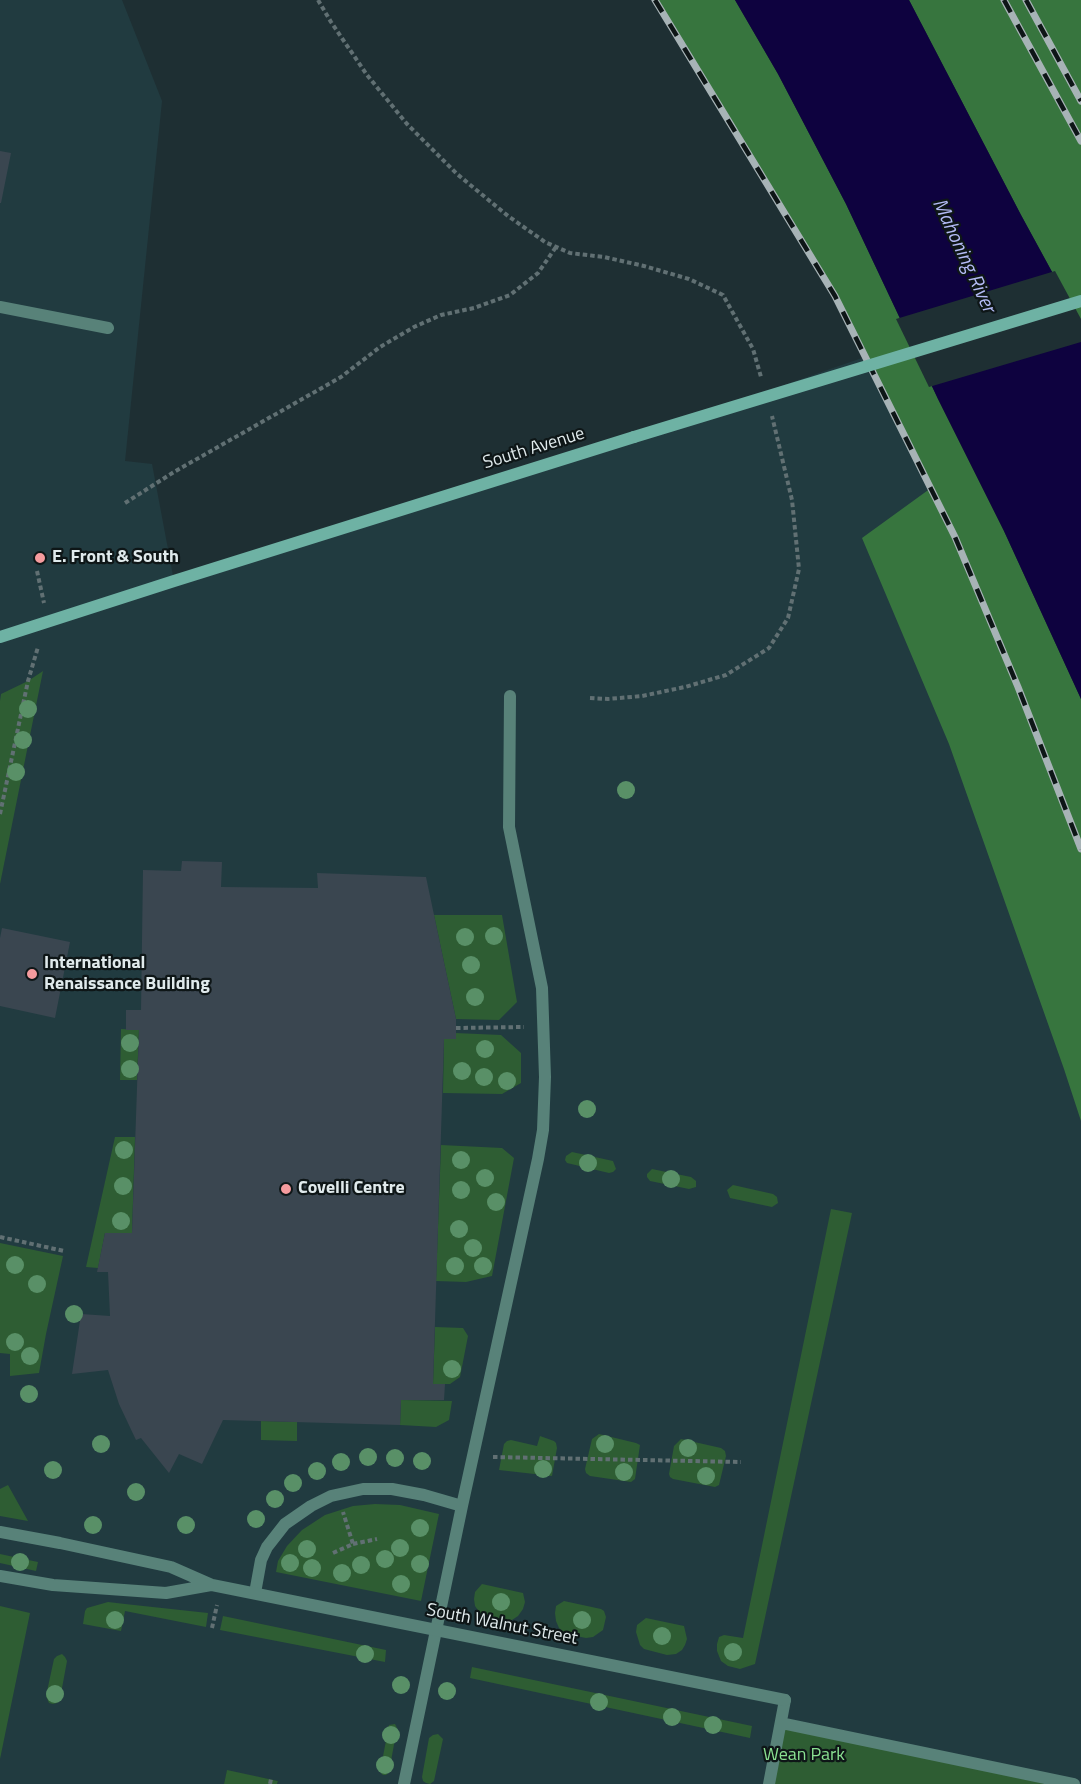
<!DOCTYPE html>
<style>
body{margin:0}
canvas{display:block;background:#1e2f33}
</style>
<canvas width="1081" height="1784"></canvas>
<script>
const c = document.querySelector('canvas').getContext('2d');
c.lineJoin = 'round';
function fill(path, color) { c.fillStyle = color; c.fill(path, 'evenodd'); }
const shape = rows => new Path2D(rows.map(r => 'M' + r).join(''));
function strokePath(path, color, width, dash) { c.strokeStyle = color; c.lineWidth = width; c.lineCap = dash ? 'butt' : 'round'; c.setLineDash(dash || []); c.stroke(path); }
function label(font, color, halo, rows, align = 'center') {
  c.font = font + ' "Titillium Web",sans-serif'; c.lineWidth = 4.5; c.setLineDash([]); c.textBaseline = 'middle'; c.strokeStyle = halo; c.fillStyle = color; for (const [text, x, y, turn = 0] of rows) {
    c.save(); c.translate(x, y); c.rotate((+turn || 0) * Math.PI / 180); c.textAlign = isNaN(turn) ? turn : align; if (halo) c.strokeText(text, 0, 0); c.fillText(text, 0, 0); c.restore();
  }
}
fill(shape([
 [0,0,122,0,162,101,125,461,152,464,174,581,634,437,865,357,955,537,1081,849,1081,1784,277,1784,278,1781,227,1771,224,1784,0,1784]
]), '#213b40');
fill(shape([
 [43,671,0,884,0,701,1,694,28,681],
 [434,915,502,915,517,1002,499,1020,456,1019],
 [121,1029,139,1030,137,1080,120,1080],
 [455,1033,501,1035,521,1053,521,1083,502,1094,443,1093,444,1039],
 [115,1137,135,1137,132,1233,105,1233,98,1268,86,1267],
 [441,1145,502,1148,514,1158,492,1276,466,1282,436,1281],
 [572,1152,613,1161,616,1169,613,1172,609,1173,567,1163,565,1160,566,1156],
 [652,1169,691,1177,696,1181,696,1187,689,1189,650,1181,647,1177,647,1174],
 [733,1185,773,1194,777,1197,778,1203,772,1207,730,1198,727,1190],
 [831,1209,852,1213,755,1664,740,1669,728,1666,721,1661,717,1651,717,1644,719,1637,724,1635,743,1638],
 [0,1243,63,1256,46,1334,39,1373,10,1376,10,1354,0,1353],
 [435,1327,463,1328,468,1336,460,1377,450,1384,433,1384],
 [401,1400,452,1401,449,1420,436,1427,400,1425],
 [261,1421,297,1422,297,1441,261,1440],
 [599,1434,636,1443,640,1445,635,1479,631,1482,590,1476,586,1473,585,1469,592,1439],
 [540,1436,554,1441,556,1443,557,1448,552,1476,499,1470,504,1444,507,1441,511,1440,537,1446],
 [681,1439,721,1448,725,1451,726,1456,719,1485,715,1487,673,1479,670,1477,669,1474,674,1446],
 [8,1485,28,1521,0,1516,0,1489],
 [375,1504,400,1505,439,1514,421,1601,276,1572,278,1561,287,1546,302,1530,325,1515,353,1506],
 [0,1554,38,1562,36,1571,0,1563],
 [482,1584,523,1593,525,1602,523,1609,518,1616,512,1620,506,1620,485,1617,480,1613,475,1606,474,1599,475,1592],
 [564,1601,601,1609,604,1611,606,1617,603,1630,593,1637,586,1638,566,1634,559,1628,556,1621,555,1613,556,1606],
 [108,1602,125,1604,208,1613,206,1627,125,1611,121,1631,83,1624,85,1611,87,1608],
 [0,1606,30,1613,0,1759],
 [223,1616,386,1650,385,1662,220,1630],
 [646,1618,684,1626,687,1639,685,1645,682,1650,676,1654,667,1655,644,1649,640,1645,636,1632,637,1625],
 [62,1654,65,1657,67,1661,60,1699,57,1703,53,1704,49,1703,46,1696,54,1659,57,1656],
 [472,1667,752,1726,750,1738,470,1678],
 [781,1723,1074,1784,769,1784],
 [395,1724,397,1728,389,1772,386,1775,383,1775,380,1772,389,1725],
 [438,1734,443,1739,434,1781,430,1784,426,1783,423,1781,422,1777,429,1738,433,1735],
 [227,1770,278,1781,277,1784,224,1784]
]), '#2e5d33');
fill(shape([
 [655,0,735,0,778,74,846,204,938,399,1004,531,1081,699,1081,1121,1064,1069,949,744,862,538,931,488,835,296],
 [909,0,1081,0,1081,325,1021,215]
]), '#37753e');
fill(shape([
 [735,0,909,0,1021,215,1081,325,1081,699,1004,531,938,399,846,204,778,74]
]), '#0e023f');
fill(shape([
 [1055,271,1081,319,1081,342,929,387,896,319]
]), '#1e2f33');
fill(shape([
 [0,151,11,153,1,203,0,203],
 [182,861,222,862,221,887,318,888,317,873,426,877,456,1019,456,1039,444,1039,433,1384,445,1384,444,1400,401,1400,400,1425,223,1420,202,1464,179,1454,169,1473,141,1438,136,1440,119,1404,108,1370,72,1374,81,1314,110,1316,108,1272,97,1272,105,1233,132,1233,139,1030,126,1030,126,1010,141,1010,143,870,181,871],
 [2,928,70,942,55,1018,0,1006,0,938]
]), '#3a4650');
strokePath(shape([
 [318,0,331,22,367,75,407,124,457,174,508,216,545,242,570,253,604,257,644,266,689,279,723,295,753,349,761,377],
 [125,503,174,472,341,377,380,347,414,327,441,315,474,308,510,295,538,273,556,247],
 [37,571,44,603],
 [590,698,608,699,642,696,685,687,726,675,769,648,788,618,799,569,792,500,772,416],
 [0,814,28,681,38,647],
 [456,1028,524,1027],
 [0,1237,64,1251],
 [493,1457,741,1462],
 [353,1544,377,1539],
 [333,1553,353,1544,343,1512],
 [212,1628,217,1605],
 [270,1784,271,1779]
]), '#617073', 4, [4.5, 3]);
strokePath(shape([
 [255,1593,261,1560,267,1547,285,1524,311,1506,331,1496,363,1489,392,1489,424,1495,462,1506],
 [781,1723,1074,1784],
 [404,1784,462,1506,538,1159,543,1130,545,1077,542,988,509,827,510,696],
 [769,1784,785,1700]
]), '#588279', 12);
strokePath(shape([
 [0,307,108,328],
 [0,1532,60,1543,171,1567,212,1585,785,1700],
 [0,1576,53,1585,166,1593,211,1585]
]), '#588279', 12);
strokePath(shape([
 [0,637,174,581,634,437]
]), '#6eb2a4', 12);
const rail = shape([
 [655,0,835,296,955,537,1018,687,1081,849],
 [1004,0,1081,141],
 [1026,0,1081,101]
]);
strokePath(rail, '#a7b3b6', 7);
strokePath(rail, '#0e1617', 4.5, [14]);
strokePath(shape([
 [634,437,1081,301]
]), '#6eb2a4', 12);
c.fillStyle = '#599067';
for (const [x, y] of [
 [28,709],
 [23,740],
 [16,772],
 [626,790],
 [494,936],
 [465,937],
 [471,965],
 [475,997],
 [130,1043],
 [485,1049],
 [130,1069],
 [462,1071],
 [484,1077],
 [507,1081],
 [587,1109],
 [124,1150],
 [461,1160],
 [588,1163],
 [485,1178],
 [671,1179],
 [123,1186],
 [461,1190],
 [496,1202],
 [121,1221],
 [459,1229],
 [473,1248],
 [15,1265],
 [455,1266],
 [483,1266],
 [37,1284],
 [74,1314],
 [15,1342],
 [30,1356],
 [452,1369],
 [29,1394],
 [101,1444],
 [605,1444],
 [688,1448],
 [368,1457],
 [395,1458],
 [422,1461],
 [341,1462],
 [543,1469],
 [53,1470],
 [317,1471],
 [624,1472],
 [706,1476],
 [293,1483],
 [136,1492],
 [275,1499],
 [256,1519],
 [93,1525],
 [186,1525],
 [420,1528],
 [400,1548],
 [307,1549],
 [385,1559],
 [20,1562],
 [290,1563],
 [420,1564],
 [361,1565],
 [312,1568],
 [342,1573],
 [401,1584],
 [501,1602],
 [115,1620],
 [582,1620],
 [662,1636],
 [733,1652],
 [365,1654],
 [401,1685],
 [447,1691],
 [55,1694],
 [599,1702],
 [672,1717],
 [713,1725],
 [391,1735],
 [385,1765]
]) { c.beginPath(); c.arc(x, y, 9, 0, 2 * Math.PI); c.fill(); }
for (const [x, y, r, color] of [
 [40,558,6,"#f59b9e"],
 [32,974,6,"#f59b9e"],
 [286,1189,6,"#f59b9e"]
]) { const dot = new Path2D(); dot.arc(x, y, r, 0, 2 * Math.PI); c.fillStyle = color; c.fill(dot); strokePath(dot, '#0e1617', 2); }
label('18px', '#e0eaec', '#0e1617', [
 ["South Avenue",534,449,-17],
 ["South Walnut Street",502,1625,11]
]);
label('bold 18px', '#e0eaec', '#0e1617', [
 ["E. Front & South",52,558],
 ["International",44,964],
 ["Renaissance Building",44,985],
 ["Covelli Centre",298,1189]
], 'left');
label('18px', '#8ae091', '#0e1617', [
 ["Wean Park",804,1756]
]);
label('italic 20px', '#b3baf4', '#0e1617', [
 ["Mahoning River",963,256,65]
]);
</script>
